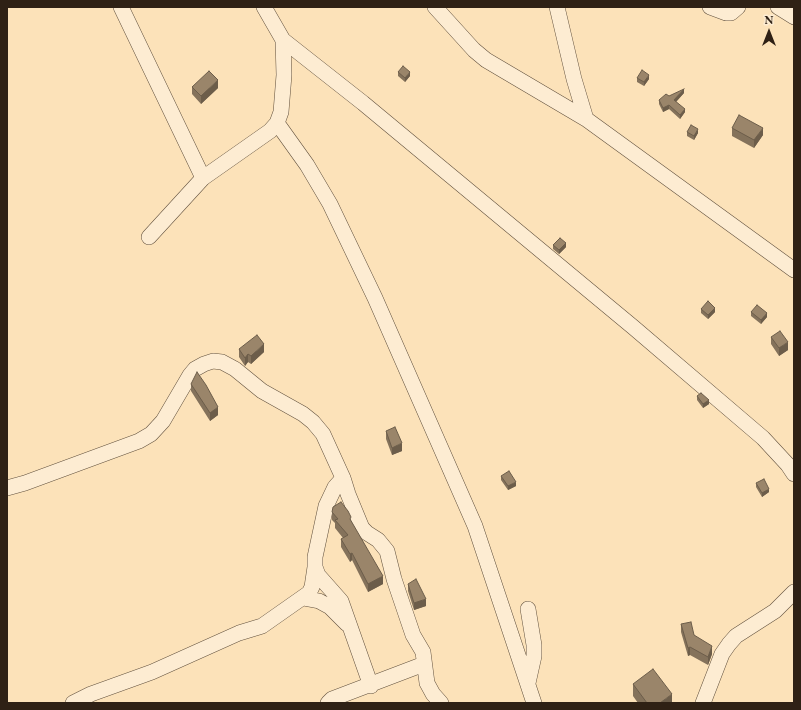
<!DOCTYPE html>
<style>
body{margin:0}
#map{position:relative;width:801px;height:710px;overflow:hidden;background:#fce2b9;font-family:"EB Garamond",serif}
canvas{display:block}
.frame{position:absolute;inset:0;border:8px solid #2f2115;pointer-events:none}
.north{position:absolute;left:749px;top:12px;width:40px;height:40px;-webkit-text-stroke:3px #fdecd2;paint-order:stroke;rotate:0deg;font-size:11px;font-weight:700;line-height:16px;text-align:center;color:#2f2115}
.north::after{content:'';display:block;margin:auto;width:14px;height:18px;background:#2f2115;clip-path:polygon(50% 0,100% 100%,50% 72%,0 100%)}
</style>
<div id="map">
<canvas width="801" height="710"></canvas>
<div class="frame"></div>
<div class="north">N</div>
</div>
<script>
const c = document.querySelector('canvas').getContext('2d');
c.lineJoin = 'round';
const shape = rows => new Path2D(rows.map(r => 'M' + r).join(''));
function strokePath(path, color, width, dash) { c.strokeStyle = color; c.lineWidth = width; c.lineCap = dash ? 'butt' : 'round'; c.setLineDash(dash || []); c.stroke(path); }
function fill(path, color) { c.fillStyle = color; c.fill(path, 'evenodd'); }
const minor = shape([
 [121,7,203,178],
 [264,7,283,40,363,103,633,327,763,438,788,465,794,474],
 [435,7,474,50,486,60,586,119,794,270],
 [557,7,574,79,586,119],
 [710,7,726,13,731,13,738,7],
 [778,7,794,17],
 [277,123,307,165,330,204,375,298,475,526,534,703],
 [149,237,203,178,270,131,277,123,281,112,284,75,283,40],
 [343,478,335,487,326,506,315,557,315,567,318,575,341,601,371,686],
 [7,488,25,483,139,441,151,434,163,421,190,375,195,369,204,364,213,361,222,362,235,369,262,391,303,414,313,422,323,434,343,478,348,494,362,528,367,533,378,540,387,551,394,579,413,635,423,652,427,683,433,694,441,703],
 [303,598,319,601,330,607,347,624],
 [528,683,534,656,534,645,528,609],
 [73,703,91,694,152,672,239,633,262,626,309,593,312,587,315,567],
 [328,703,332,699,424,664],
 [703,703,722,654,729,644,736,636,775,611,794,592]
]);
strokePath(minor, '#62513e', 16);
strokePath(minor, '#fdecd2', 15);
fill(shape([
 [398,72,410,76,405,82,398,76],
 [637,78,649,79,644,86,637,82],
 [192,87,218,88,201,104,192,94],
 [684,93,676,102,685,112,680,119,669,109,663,112,659,104,659,100,669,96],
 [732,128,763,135,754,148,732,136],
 [687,132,698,133,694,140,687,136],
 [553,245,566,247,559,254,553,249],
 [701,309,715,312,708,319,701,313],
 [751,312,767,317,761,324,751,316],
 [771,337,788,350,779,356,771,344],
 [239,349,264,352,251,364,248,362,245,366,239,357],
 [191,384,218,415,210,421,191,391],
 [697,396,709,404,703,408,697,400],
 [386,431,402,451,392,455,386,439],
 [501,476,516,486,508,490,501,480],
 [756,483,769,492,762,497,756,487],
 [332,512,351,521,383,584,368,592,352,560,350,562,341,547,341,539,343,538,335,528,335,523,332,520],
 [408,584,426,606,414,610,408,591],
 [681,624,694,635,712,654,708,665,690,655,688,656,681,632],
 [633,684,672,703,638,703,633,696]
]), '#84725b');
fill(shape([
 [410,72,410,76,405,82,405,78],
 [649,75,649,79,644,86,644,82],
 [218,80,218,88,201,104,201,96],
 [684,89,684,93,674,104,674,100],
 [669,105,669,109,663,112,663,108],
 [685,109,685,112,680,119,680,115],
 [763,128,763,135,754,148,754,140],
 [698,129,698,133,694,140,694,136],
 [566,243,566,247,559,254,559,250],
 [715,308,715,312,708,319,708,315],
 [767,313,767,317,761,324,761,320],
 [788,342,788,350,779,356,779,348],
 [264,344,264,352,251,364,251,356],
 [248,354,248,362,245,366,245,358],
 [709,400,709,404,703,408,703,404],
 [218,407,218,415,210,421,210,413],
 [402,443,402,451,392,455,392,448],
 [516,482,516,486,508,490,508,486],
 [769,489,769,492,762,497,762,493],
 [352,553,352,560,350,562,350,554],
 [383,576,383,584,368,592,368,584],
 [426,599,426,606,414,610,414,603],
 [712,646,712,654,708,665,708,657],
 [690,647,690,655,688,656,688,648],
 [672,694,672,703,660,703]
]), '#6c5d4a');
const building = shape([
 [403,66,410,72,405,78,398,72,403,66],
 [642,70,649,75,644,82,637,78,642,70],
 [209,71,218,80,201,96,192,87,209,71],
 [684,89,674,100,685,109,680,115,669,105,663,108,659,100,666,94,669,96,684,89],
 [739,115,763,128,754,140,732,128,739,115],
 [691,125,698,129,694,136,687,132,691,125],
 [560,238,566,243,559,250,553,245,560,238],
 [708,301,715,308,708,315,701,309,708,301],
 [757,305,767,313,761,320,751,312,757,305],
 [780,331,788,342,779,348,771,337,780,331],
 [257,335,264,344,251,356,248,354,245,358,239,349,257,335],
 [197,372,206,385,218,407,210,413,191,384,197,372],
 [701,393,709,400,703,404,697,396,701,393],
 [395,427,402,443,392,448,386,431,395,427],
 [509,471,516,482,508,486,501,476,509,471],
 [764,479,769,489,762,493,756,483,764,479],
 [341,502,348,511,351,517,350,519,383,576,368,584,352,553,350,554,341,539,348,535,335,520,338,519,332,512,333,507,341,502],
 [416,579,426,599,414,603,408,584,416,579],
 [691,622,694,635,712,646,708,657,690,647,688,648,681,624,691,622],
 [653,669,672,694,660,703,647,703,633,684,653,669]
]);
fill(building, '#9a856a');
strokePath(building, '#6c5d4a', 1);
</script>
